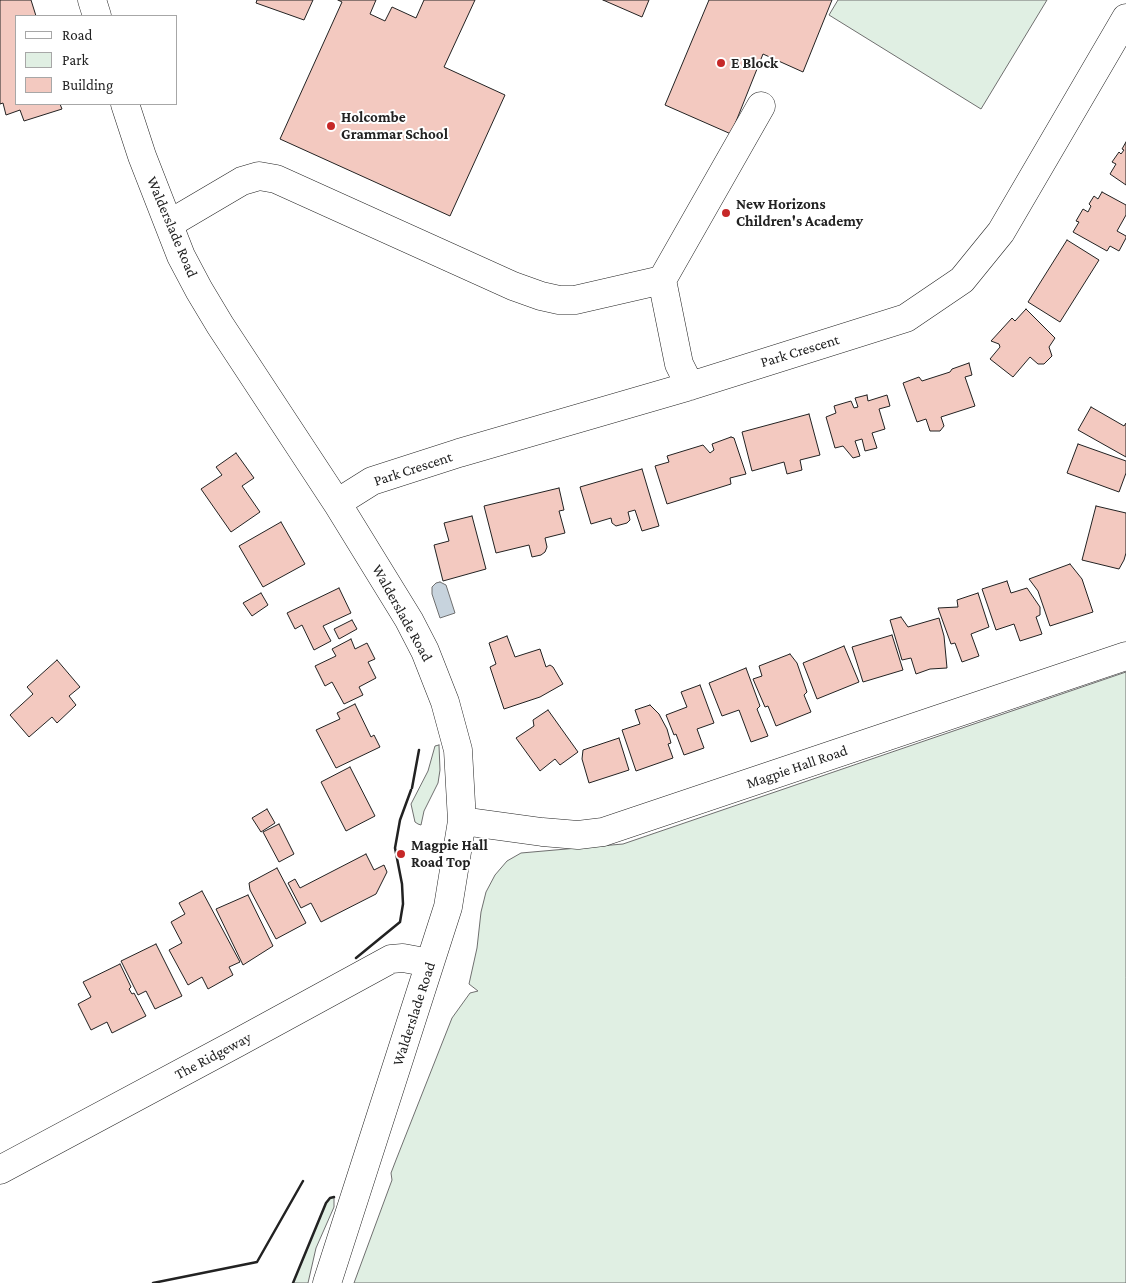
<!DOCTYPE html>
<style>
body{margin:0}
#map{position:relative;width:1126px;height:1283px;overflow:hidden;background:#fff;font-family:"Crimson Pro",serif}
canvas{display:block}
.legend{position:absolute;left:15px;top:15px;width:162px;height:90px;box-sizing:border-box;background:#fff;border:1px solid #a7a7a7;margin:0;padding:6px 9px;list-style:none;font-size:15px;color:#222}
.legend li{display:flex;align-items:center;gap:10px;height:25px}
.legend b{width:25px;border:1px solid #a7a7a7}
</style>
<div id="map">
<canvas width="1126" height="1283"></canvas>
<ul class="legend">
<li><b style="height:6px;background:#fff"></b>Road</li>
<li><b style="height:14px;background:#e0efe3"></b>Park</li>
<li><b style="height:14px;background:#f3c9c0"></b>Building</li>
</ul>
</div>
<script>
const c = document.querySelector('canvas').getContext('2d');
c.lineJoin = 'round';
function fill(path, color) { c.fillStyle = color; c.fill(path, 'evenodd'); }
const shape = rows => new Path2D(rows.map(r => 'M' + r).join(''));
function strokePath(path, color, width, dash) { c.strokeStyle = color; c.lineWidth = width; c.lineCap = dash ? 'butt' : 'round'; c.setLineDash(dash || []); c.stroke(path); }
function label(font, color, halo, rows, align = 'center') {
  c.font = font + ' "Crimson Pro",serif'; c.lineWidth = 4; c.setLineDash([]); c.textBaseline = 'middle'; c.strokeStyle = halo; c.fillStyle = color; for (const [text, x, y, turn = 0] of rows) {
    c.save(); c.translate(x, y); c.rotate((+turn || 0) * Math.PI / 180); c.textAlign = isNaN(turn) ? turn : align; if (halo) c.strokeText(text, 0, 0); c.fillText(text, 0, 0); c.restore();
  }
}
const green = shape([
 [838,0,1047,0,981,109,829,15,838,0],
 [1126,672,1126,1283,354,1283,392,1180,391,1173,396,1160,452,1018,470,993,478,991,469,984,477,948,481,912,486,892,495,875,507,861,521,853,623,844,1126,672],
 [439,745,440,770,438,783,424,811,421,825,418,824,415,822,411,804,428,771,435,746,439,745],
 [334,1197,334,1207,316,1248,308,1283,293,1283,326,1203,330,1198,334,1197]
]);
fill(green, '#e0efe3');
strokePath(green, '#6f6f6f', 1);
const water = shape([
 [440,582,446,585,455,613,440,618,432,594,432,587,436,583,440,582]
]);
fill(water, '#c7d3dd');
strokePath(water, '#6f6f6f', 1);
const building = shape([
 [0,0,31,0,36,16,16,16,16,104,60,104,62,109,24,121,20,110,6,115,3,103,0,104,0,0],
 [257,0,313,0,304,20,256,3,257,0],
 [338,0,376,0,370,14,385,21,392,7,416,18,424,0,475,0,444,67,505,95,450,216,280,139,342,2,338,0],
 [603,0,649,0,642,17,603,0],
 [709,0,832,0,803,72,763,54,731,134,665,105,709,0],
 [1126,142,1126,185,1110,174,1116,164,1112,162,1119,152,1121,154,1124,150,1122,149,1126,142],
 [1102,192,1126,205,1126,215,1117,231,1126,236,1126,238,1119,251,1110,246,1107,251,1073,232,1079,222,1076,221,1083,209,1088,212,1091,206,1089,204,1094,196,1098,199,1102,192],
 [1067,240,1099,260,1060,322,1028,302,1067,240],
 [1026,309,1055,338,1049,347,1052,356,1044,364,1038,364,1030,357,1013,377,990,359,1000,347,999,344,991,341,1012,318,1015,321,1026,309],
 [969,363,972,375,965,377,975,406,941,417,944,426,940,431,930,431,926,419,917,422,903,383,919,377,922,381,950,372,952,369,969,363],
 [867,395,868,401,887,395,890,406,879,409,885,429,872,433,877,448,865,451,862,439,855,441,860,456,853,458,843,446,835,448,826,417,836,413,834,406,851,401,854,408,858,407,855,398,867,395],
 [1091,407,1124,426,1126,423,1126,457,1078,430,1091,407],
 [809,414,820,455,800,460,802,470,787,474,784,462,752,471,742,432,809,414],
 [731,437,734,438,746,474,730,478,731,484,667,504,655,466,669,462,667,456,703,445,710,453,714,450,712,444,731,437],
 [1078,444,1126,461,1126,473,1119,492,1067,473,1078,444],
 [236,453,254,478,242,486,260,512,231,532,201,489,222,475,216,467,236,453],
 [642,469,659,526,642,531,635,510,628,512,630,520,627,523,616,526,612,523,611,518,591,524,580,487,642,469],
 [559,488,564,510,559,511,565,533,545,538,547,547,545,552,541,555,532,557,529,545,496,553,484,506,559,488],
 [1096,506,1126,513,1126,553,1124,560,1119,569,1082,560,1096,506],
 [472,516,486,569,443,581,434,545,449,541,444,523,472,516],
 [281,522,305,564,263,587,239,546,281,522],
 [1070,564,1082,579,1093,612,1050,626,1038,591,1029,579,1070,564],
 [1007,581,1011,593,1027,588,1040,607,1040,615,1036,617,1042,634,1020,641,1014,624,996,630,982,589,1007,581],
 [339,588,351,613,323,626,331,641,314,650,302,625,295,629,287,613,339,588],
 [261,593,268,605,252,616,243,603,261,593],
 [978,593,989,627,971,634,979,656,962,662,955,643,951,644,938,608,958,607,957,600,978,593],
 [901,617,908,627,939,618,944,636,947,668,930,669,916,674,911,658,902,660,890,620,901,617],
 [352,620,357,629,339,639,334,629,352,620],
 [892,635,903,670,863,682,852,647,892,635],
 [507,636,515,657,540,649,546,667,550,665,553,667,563,684,540,697,504,709,490,667,496,664,489,643,507,636],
 [351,639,355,649,367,643,375,659,368,662,376,678,359,687,363,695,344,704,332,682,325,686,315,666,336,656,332,649,351,639],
 [844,646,859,682,817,699,803,663,844,646],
 [790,654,797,663,807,692,804,695,811,712,776,726,768,706,765,707,753,679,762,676,759,666,790,654],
 [57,660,80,687,69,696,76,705,57,723,52,717,29,737,10,715,33,694,27,687,57,660],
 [746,668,760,706,757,709,768,736,751,742,739,710,722,716,709,683,746,668],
 [700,685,714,723,697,729,704,748,684,755,676,734,674,735,666,715,687,707,681,692,700,685],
 [355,704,371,737,374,735,380,747,336,768,316,730,340,719,337,713,355,704],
 [650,705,659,714,667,729,671,743,668,744,673,758,636,771,622,730,640,724,635,710,650,705],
 [548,710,578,752,560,765,555,759,540,771,516,738,534,726,533,720,548,710],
 [619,738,629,770,589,783,582,759,583,750,619,738],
 [350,767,375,816,346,831,321,782,350,767],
 [267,809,275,823,261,832,252,818,267,809],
 [279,824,294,854,279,862,263,832,279,824],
 [366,854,374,870,384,865,387,872,376,894,321,922,311,903,301,908,288,883,295,879,300,888,366,854],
 [277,868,306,923,276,939,250,890,249,883,277,868],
 [202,891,240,962,229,967,233,975,208,989,202,977,188,985,169,950,182,943,171,922,185,914,179,903,202,891],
 [248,895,273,946,243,965,216,909,248,895],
 [156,944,182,996,155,1009,146,991,138,995,121,961,156,944],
 [120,964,131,987,129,989,132,994,134,993,146,1016,112,1033,107,1022,91,1030,78,1004,91,997,83,982,120,964]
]);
fill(building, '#f3c9c0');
strokePath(building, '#222', 1);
const minor = shape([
 [92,0,97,16],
 [125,104,142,156,181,256,199,290,220,325,337,503,409,620,425,651,445,702,458,750,462,821,448,907,327,1283],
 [169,224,242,181,259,176,276,179,513,286,541,296,559,300,575,300,662,280],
 [690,386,679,364,662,280,761,106],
 [337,503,372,481,459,453,690,386,906,318,962,280,1001,232,1126,18],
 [462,821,542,832,578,835,603,832,1126,656],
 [0,1170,237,1043,391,959,403,958,430,963]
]);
strokePath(minor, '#222', 29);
strokePath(minor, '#fff', 28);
strokePath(shape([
 [412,788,419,750],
 [356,958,400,922,403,904,402,884,395,848,400,820,411,790],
 [153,1283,257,1262,303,1181],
 [293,1283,326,1203,330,1198,334,1197]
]), '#222', 2.5);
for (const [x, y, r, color] of [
 [721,63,5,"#c62828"],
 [331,126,5,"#c62828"],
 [726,213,5,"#c62828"],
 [401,854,5,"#c62828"]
]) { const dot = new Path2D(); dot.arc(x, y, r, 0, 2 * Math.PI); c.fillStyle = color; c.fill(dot); strokePath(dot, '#fff', 2); }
label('bold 15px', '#222', '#fff', [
 ["E Block",731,63],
 ["Holcombe",341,117],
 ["Grammar School",341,134],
 ["New Horizons",736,204],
 ["Children's Academy",736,221],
 ["Magpie Hall",411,845],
 ["Road Top",411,862]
], 'left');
label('15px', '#222', '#fff', [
 ["Walderslade Road",172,227,67],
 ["Park Crescent",800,351,-17],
 ["Park Crescent",413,469,-18],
 ["Walderslade Road",402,613,61],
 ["Magpie Hall Road",797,767,-19],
 ["Walderslade Road",414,1014,-72],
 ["The Ridgeway",213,1056,-28]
]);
</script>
